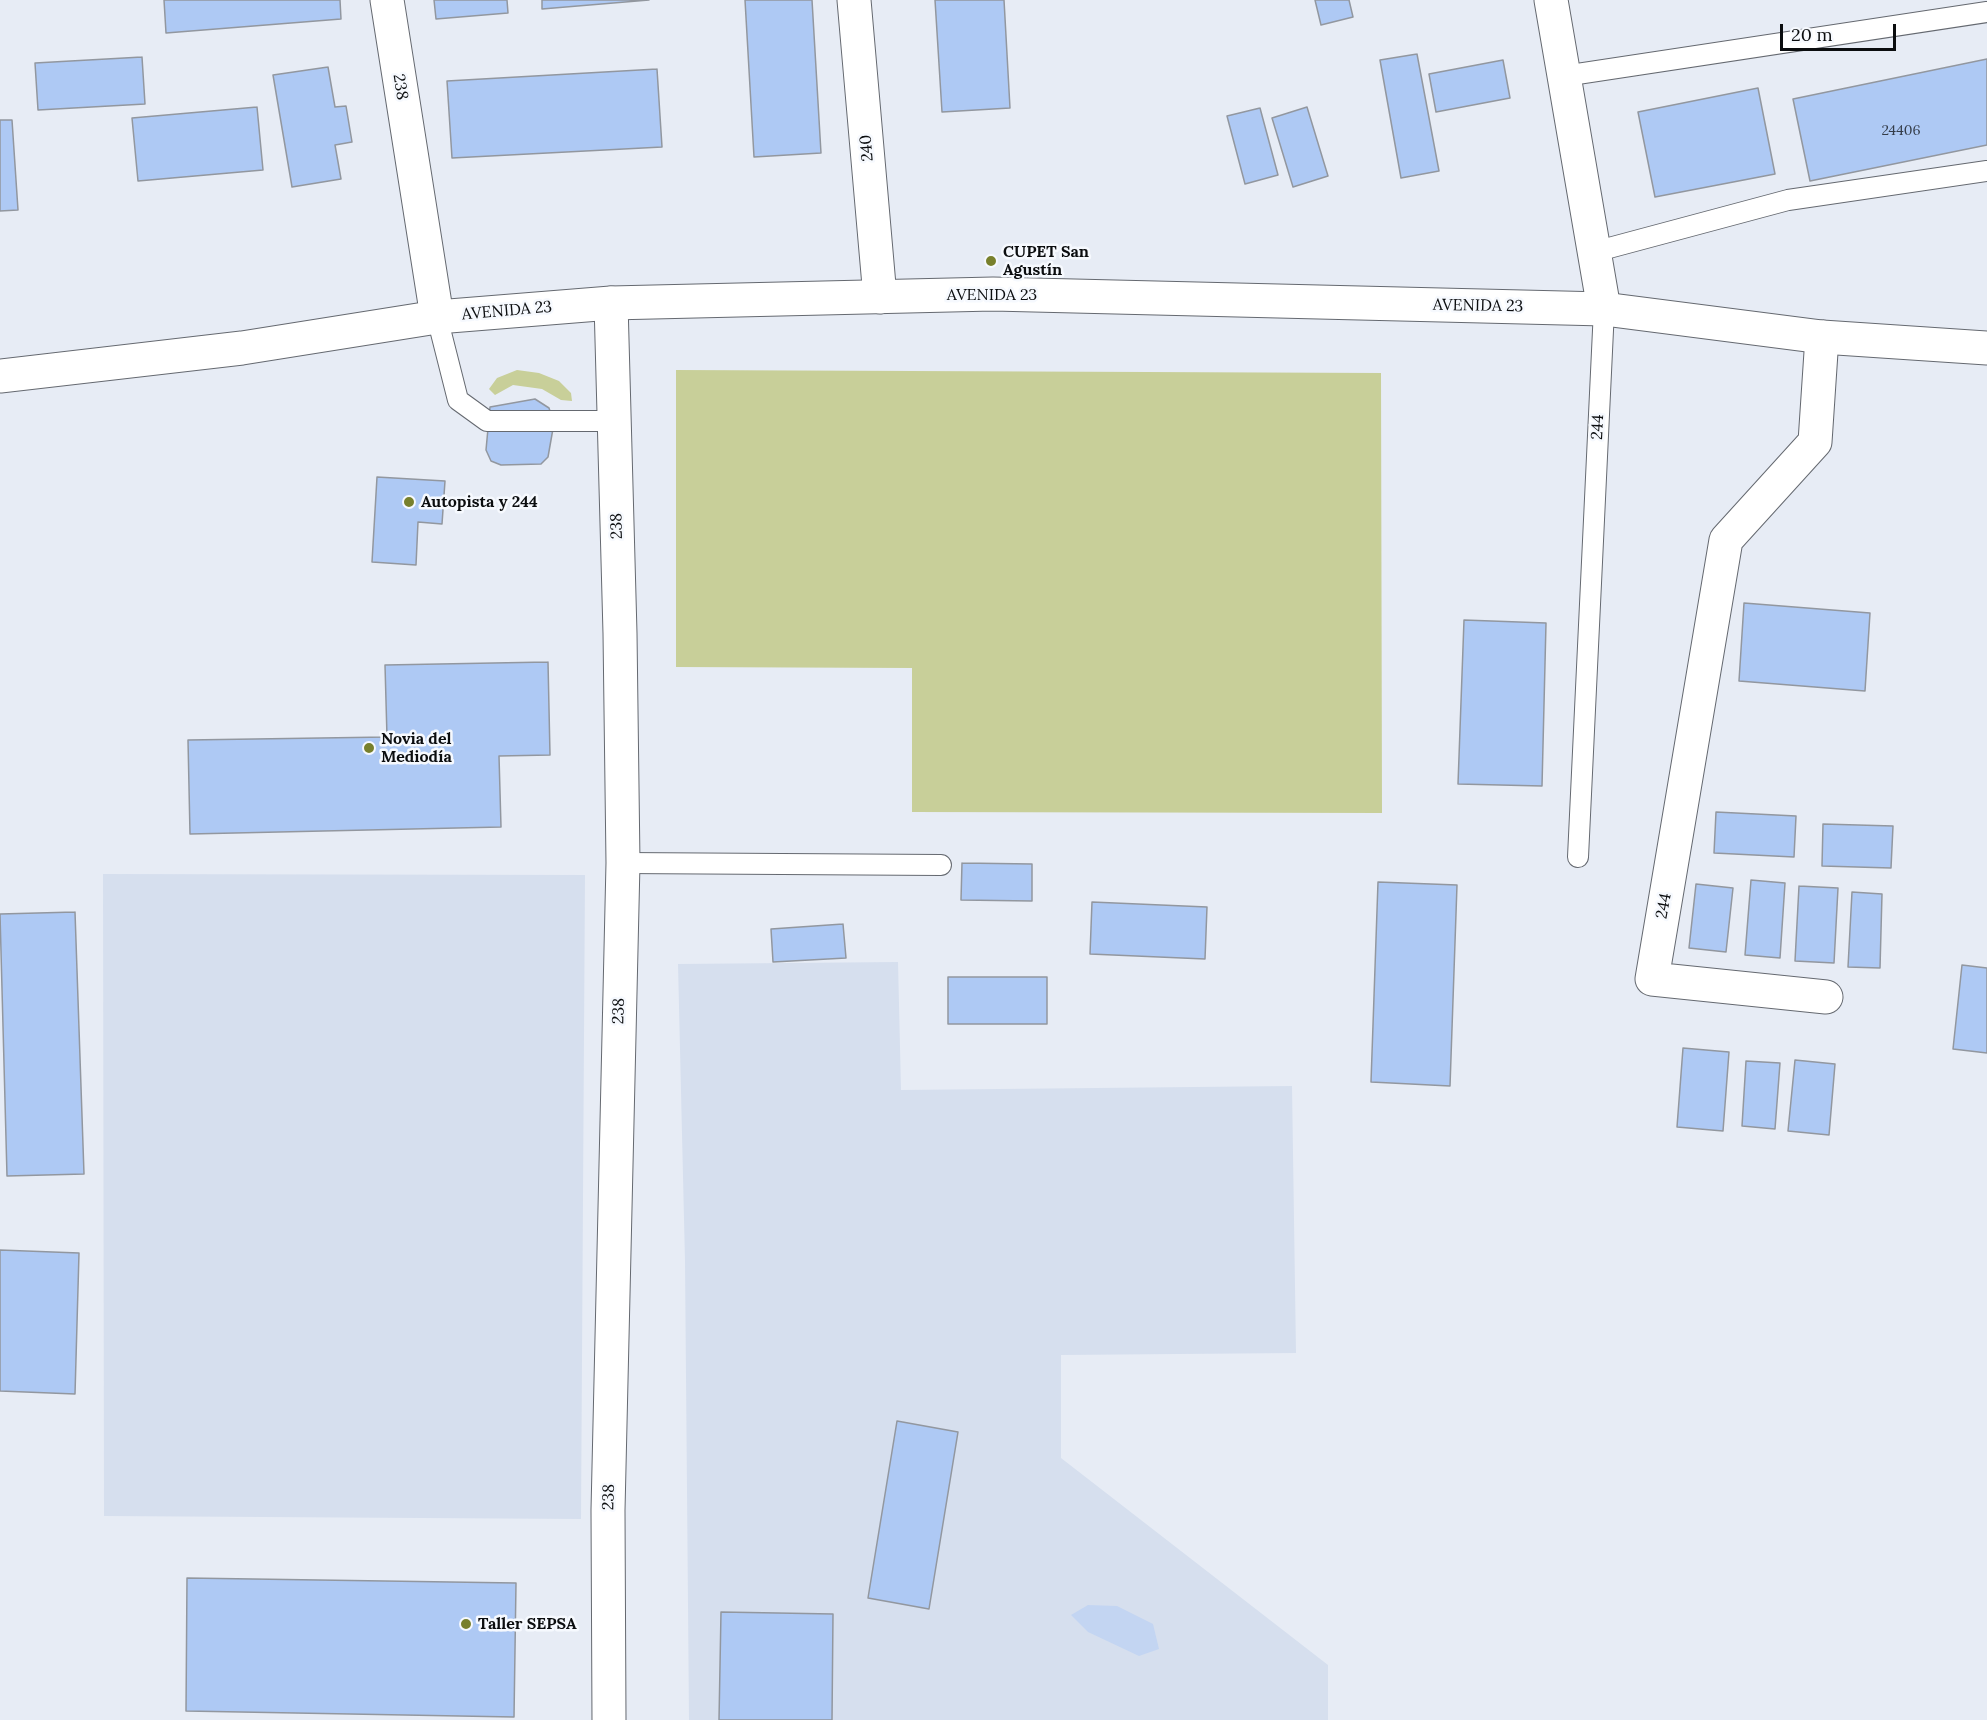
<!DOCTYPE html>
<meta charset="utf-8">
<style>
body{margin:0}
#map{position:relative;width:1987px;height:1720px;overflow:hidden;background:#e7ecf5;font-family:Lora,serif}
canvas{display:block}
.scale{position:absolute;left:1780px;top:24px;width:116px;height:27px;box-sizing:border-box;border:3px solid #0b0d0f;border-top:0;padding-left:8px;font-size:18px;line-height:21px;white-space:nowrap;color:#0b0d0f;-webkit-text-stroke:4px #f6f9fe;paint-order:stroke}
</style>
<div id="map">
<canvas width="1987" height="1720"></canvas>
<div class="scale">20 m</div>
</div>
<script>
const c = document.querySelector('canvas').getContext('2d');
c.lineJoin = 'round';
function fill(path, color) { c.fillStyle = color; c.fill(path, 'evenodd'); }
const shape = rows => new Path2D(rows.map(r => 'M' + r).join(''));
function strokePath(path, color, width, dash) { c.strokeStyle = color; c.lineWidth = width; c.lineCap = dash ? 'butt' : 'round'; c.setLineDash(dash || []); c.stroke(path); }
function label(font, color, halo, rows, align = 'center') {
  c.font = font + ' Lora,serif'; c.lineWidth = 5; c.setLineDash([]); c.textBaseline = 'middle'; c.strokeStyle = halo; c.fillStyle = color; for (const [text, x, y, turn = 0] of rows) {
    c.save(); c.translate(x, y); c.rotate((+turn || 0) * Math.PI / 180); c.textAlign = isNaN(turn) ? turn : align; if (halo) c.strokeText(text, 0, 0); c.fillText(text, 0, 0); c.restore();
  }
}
fill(shape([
 [103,874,585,875,581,1519,104,1516],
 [898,962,901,1090,1292,1086,1296,1353,1061,1355,1061,1458,1328,1665,1328,1720,689,1720,685,1261,678,964]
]), '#d6dfee');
fill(shape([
 [517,370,539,373,559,381,571,393,572,401,561,400,542,389,513,385,495,395,489,389,497,378],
 [676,370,1381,373,1382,813,912,812,912,668,676,667]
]), '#c8cf99');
fill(shape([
 [1088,1605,1117,1606,1153,1624,1159,1649,1139,1656,1088,1632,1071,1615]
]), '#c3d5f2');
const building = shape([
 [164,0,340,0,341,19,166,33,164,0],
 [434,0,507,0,508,13,436,19,434,0],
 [542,0,649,0,542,9,542,0],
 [745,0,812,0,821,153,754,157,745,0],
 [935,0,1004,0,1010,108,942,112,935,0],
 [1315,0,1349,0,1353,17,1321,25,1315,0],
 [1417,54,1439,171,1401,178,1380,60,1417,54],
 [142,57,145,104,38,110,35,63,142,57],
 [1987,59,1987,145,1810,181,1793,99,1987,59],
 [1503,60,1510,98,1436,112,1429,74,1503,60],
 [328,67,335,107,346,106,352,142,335,145,341,179,292,187,273,75,328,67],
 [657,69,662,147,452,158,447,81,657,69],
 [1758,88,1775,174,1655,197,1638,112,1758,88],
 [257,107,263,170,138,181,132,118,257,107],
 [1307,107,1328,176,1293,187,1272,118,1307,107],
 [1260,108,1278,175,1245,184,1227,116,1260,108],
 [0,120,12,120,18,210,0,211,0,120],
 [535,399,549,408,554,423,548,457,541,464,501,465,491,461,486,450,490,407,535,399],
 [377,477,445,481,442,524,418,522,416,565,372,562,377,477],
 [1744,603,1870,613,1865,691,1739,681,1744,603],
 [1464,620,1546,623,1542,786,1458,784,1464,620],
 [548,662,550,755,499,756,501,827,190,834,188,740,387,737,385,665,548,662],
 [1716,812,1796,816,1794,857,1714,853,1716,812],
 [1823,824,1893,826,1891,868,1822,866,1823,824],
 [962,863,1032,864,1032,901,961,900,962,863],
 [1751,880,1785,883,1780,958,1745,955,1751,880],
 [1378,882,1457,885,1450,1086,1371,1082,1378,882],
 [1696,884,1733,888,1726,952,1689,948,1696,884],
 [1799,886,1838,888,1834,963,1795,961,1799,886],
 [1852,892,1882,894,1880,968,1848,967,1852,892],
 [1092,902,1207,907,1205,959,1090,954,1092,902],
 [75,912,84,1174,7,1176,0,914,75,912],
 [843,924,846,958,773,962,771,929,843,924],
 [1962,965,1987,968,1987,1053,1953,1049,1962,965],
 [948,977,1047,977,1047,1024,948,1024,948,977],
 [1683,1048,1729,1052,1723,1131,1677,1127,1683,1048],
 [1795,1060,1835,1064,1829,1135,1788,1131,1795,1060],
 [1746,1061,1780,1063,1775,1129,1742,1126,1746,1061],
 [0,1250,79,1253,75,1394,0,1391,0,1250],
 [897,1421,958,1432,929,1609,868,1598,897,1421],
 [187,1578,516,1583,514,1717,186,1711,187,1578],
 [721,1612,833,1614,832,1720,719,1720,721,1612]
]);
fill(building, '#aec9f4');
strokePath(building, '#92979f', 1.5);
const service = shape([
 [1564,76,1987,12],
 [1594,252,1788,200,1987,171],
 [437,317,458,400,487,421,613,421],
 [1578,857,1604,309],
 [623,863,941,865]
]);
const minor = shape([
 [387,0,437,317],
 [854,0,880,297],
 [1822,337,1815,442,1726,540,1652,979,1826,997],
 [609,1720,608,1510,623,863,620,633,611,303]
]);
const tertiary = shape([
 [1551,0,1604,309]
]);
const primary = shape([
 [0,376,242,348,437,317,611,303,993,294,1604,309,1822,337,1987,348]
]);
strokePath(service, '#656970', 22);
strokePath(minor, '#656970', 35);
strokePath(tertiary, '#656970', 35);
strokePath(primary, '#656970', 35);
strokePath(service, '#fff', 20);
strokePath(minor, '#fff', 33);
strokePath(tertiary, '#fff', 33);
strokePath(primary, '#fff', 33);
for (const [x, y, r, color] of [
 [991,261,6,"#78802c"],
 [409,502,6,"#78802c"],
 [369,748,6,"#78802c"],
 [466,1624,6,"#78802c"]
]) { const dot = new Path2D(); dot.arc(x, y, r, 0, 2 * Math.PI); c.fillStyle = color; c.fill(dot); strokePath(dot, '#f6f9fe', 2); }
label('14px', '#343c48', null, [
 ["24406",1901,131]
]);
label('16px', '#0b0d0f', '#f6f9fe', [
 ["238",400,87,81],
 ["240",867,148,-95],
 ["AVENIDA 23",992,295],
 ["AVENIDA 23",1478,306,1],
 ["AVENIDA 23",507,311,-5],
 ["244",1598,427,-87],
 ["238",617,526,-92],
 ["244",1664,906,-80],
 ["238",619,1011,-89],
 ["238",609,1497,-89]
]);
label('bold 16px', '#0b0d0f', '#f6f9fe', [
 ["CUPET San",1003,252],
 ["Agustín",1003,270],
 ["Autopista y 244",421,502],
 ["Novia del",381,739],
 ["Mediodía",381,757],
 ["Taller SEPSA",478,1624]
], 'left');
</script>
